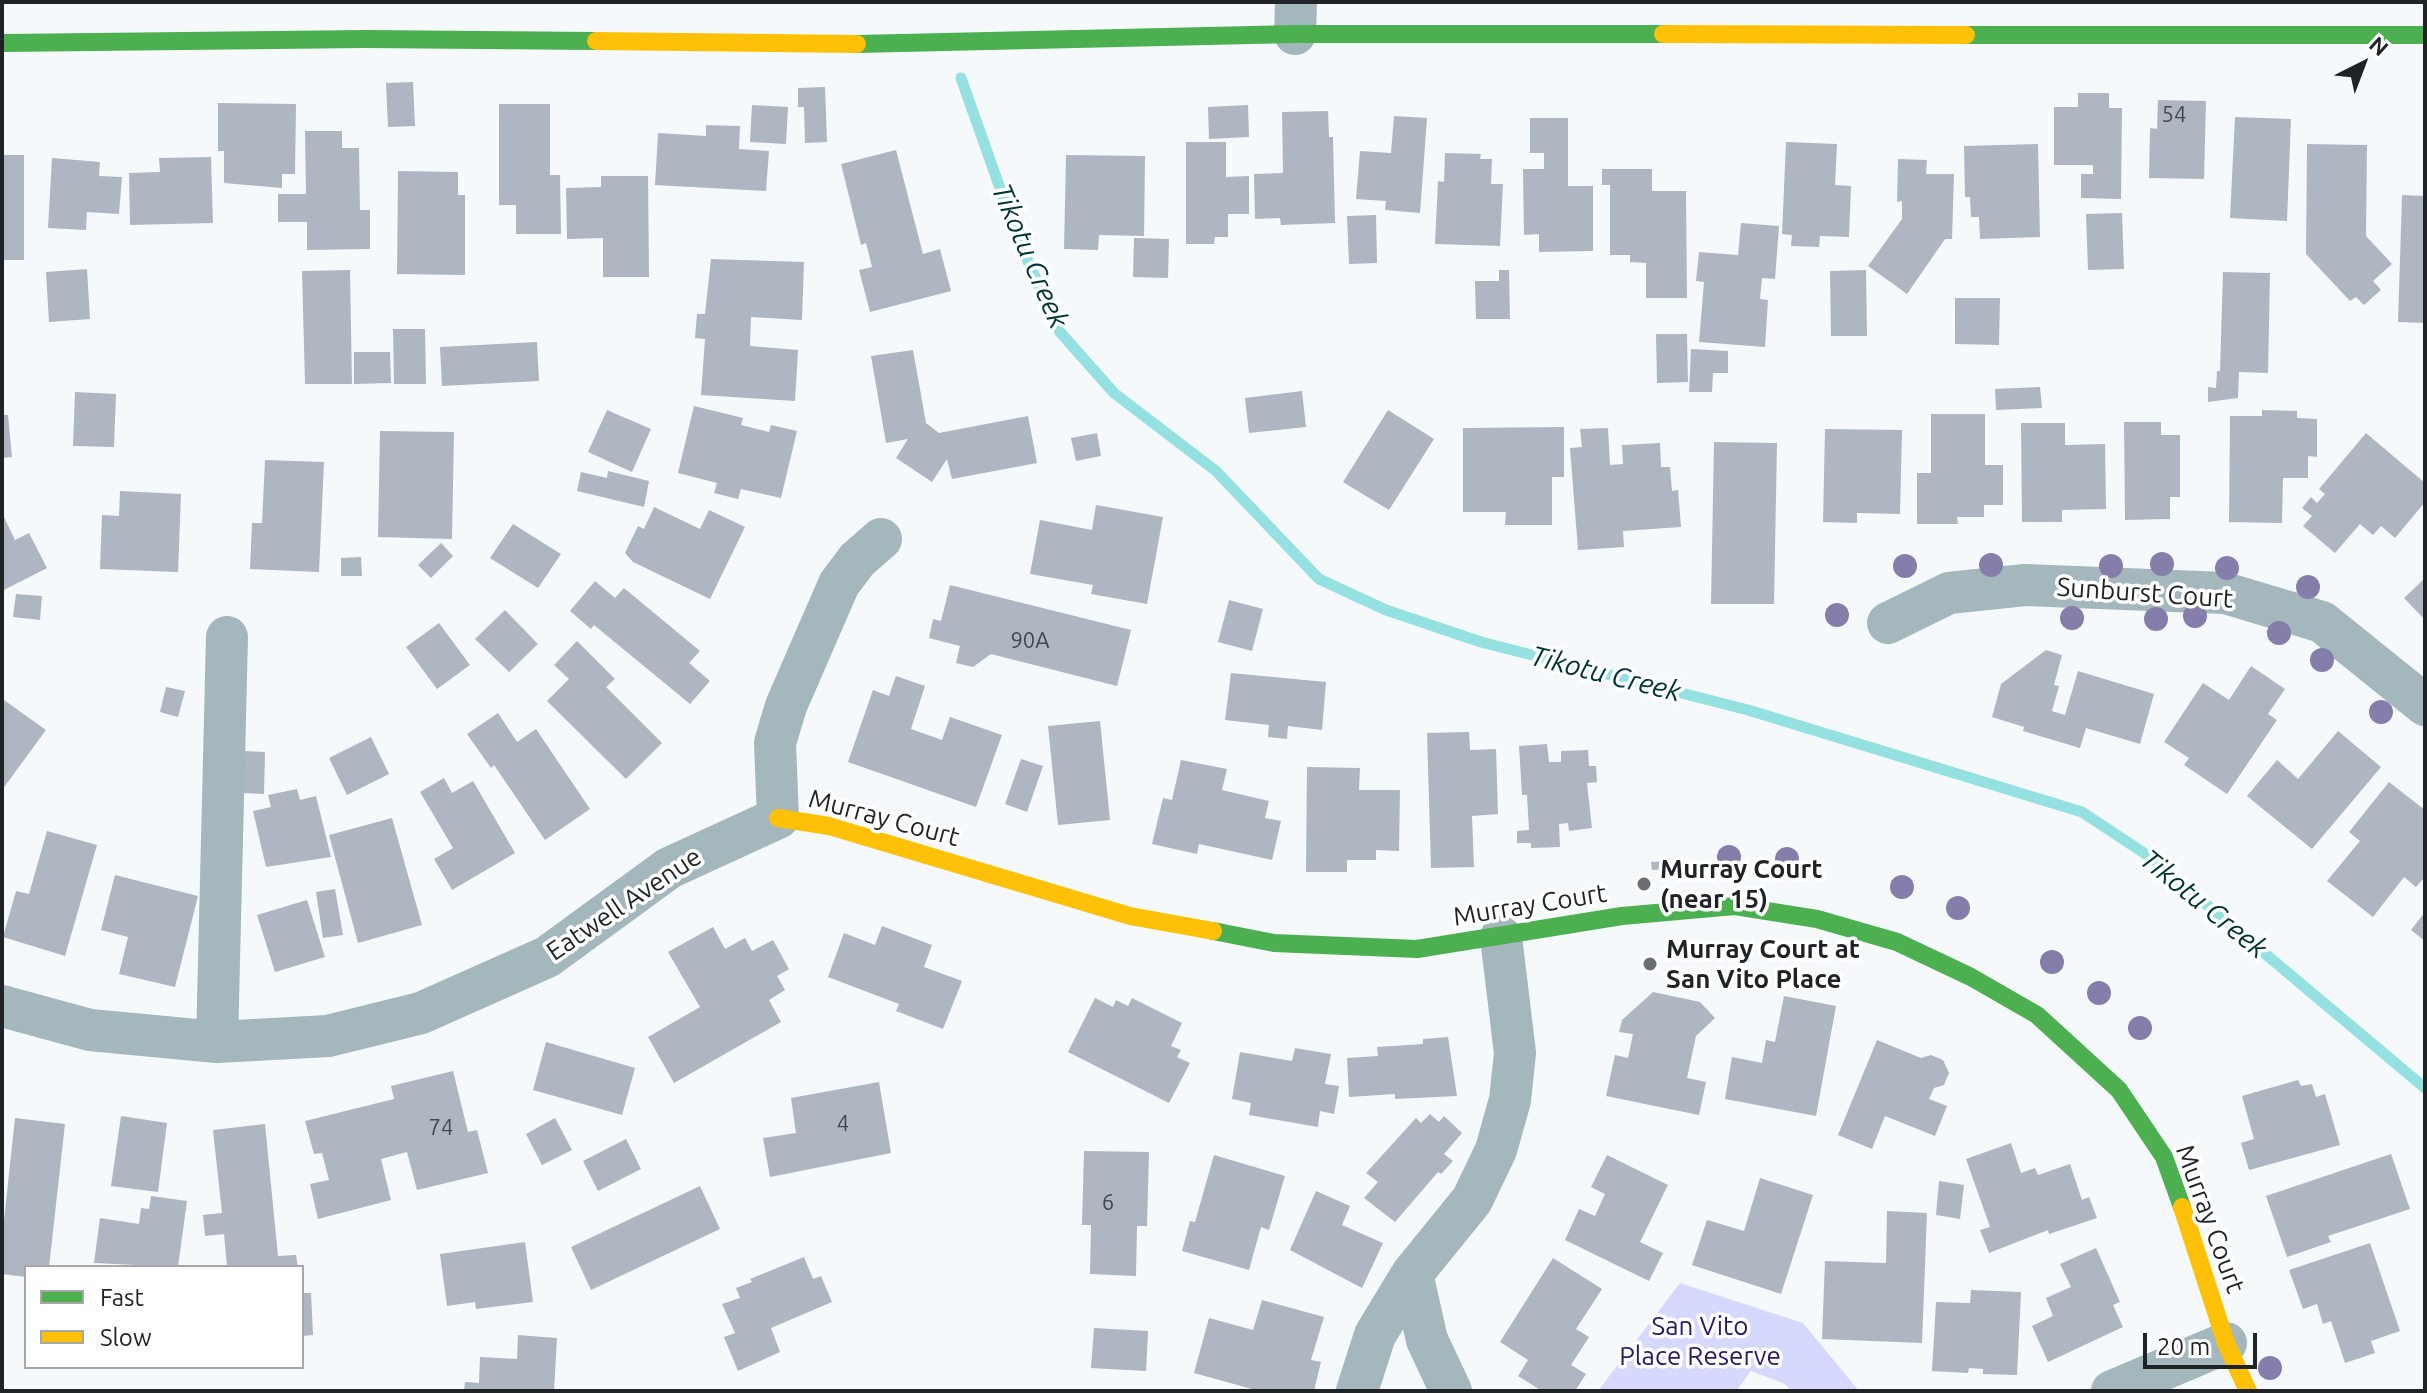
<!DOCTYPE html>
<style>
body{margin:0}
#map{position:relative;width:2427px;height:1393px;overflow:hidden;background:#f5f9fc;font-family:Ubuntu,sans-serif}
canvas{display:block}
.frame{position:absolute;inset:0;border:4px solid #1f2326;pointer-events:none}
.legend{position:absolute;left:24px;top:1265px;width:280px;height:104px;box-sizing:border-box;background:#fff;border:2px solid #a5a7a8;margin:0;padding:10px 14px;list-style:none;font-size:24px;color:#1f2326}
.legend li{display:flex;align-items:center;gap:16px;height:40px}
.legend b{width:40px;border:2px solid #a5a7a8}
.north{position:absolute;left:2323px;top:24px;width:80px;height:80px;-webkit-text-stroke:6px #fff;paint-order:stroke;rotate:42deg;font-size:22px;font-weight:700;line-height:32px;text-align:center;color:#1f2326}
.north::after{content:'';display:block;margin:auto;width:28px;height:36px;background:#1f2326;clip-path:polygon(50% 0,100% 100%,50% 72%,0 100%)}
.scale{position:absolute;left:2143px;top:1333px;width:114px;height:36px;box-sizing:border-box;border:4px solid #1f2326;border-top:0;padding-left:10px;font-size:24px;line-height:28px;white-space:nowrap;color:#1f2326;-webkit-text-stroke:6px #fff;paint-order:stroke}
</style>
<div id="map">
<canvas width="2427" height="1393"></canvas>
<div class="frame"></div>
<ul class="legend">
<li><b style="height:10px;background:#4caf50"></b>Fast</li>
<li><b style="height:10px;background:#ffc107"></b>Slow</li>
</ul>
<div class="north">N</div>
<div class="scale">20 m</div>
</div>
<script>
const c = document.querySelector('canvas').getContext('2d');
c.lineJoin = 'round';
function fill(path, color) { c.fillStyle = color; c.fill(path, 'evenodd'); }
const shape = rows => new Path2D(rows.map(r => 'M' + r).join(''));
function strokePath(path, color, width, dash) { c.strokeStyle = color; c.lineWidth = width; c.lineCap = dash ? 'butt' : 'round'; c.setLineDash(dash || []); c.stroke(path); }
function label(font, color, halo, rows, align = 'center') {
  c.font = font + ' Ubuntu,sans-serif'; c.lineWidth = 7; c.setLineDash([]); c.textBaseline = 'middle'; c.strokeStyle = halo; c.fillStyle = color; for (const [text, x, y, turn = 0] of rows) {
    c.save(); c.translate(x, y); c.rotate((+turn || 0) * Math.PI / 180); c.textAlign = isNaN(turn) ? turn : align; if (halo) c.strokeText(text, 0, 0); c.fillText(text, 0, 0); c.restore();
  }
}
fill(shape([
 [1680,1283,1803,1323,1859,1391,1791,1391,1785,1384,1751,1371,1736,1391,1598,1391]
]), '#d6d8fe');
strokePath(shape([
 [961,78,1018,239,1060,332,1114,393,1216,471,1319,579,1386,610,1481,642,1748,710,2082,812,2150,857,2425,1088]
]), '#95e1e1', 11);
fill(shape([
 [413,82,415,126,388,127,386,83],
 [825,87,827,142,805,143,804,107,798,107,798,88],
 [2078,93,2109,93,2109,108,2122,108,2121,199,2081,198,2081,174,2093,174,2093,165,2054,165,2054,107,2078,107],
 [2158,100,2206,101,2204,179,2149,178,2150,128,2157,129],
 [218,103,296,104,295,174,282,174,282,188,224,183,224,151,218,151],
 [499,104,550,104,550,175,560,175,561,234,516,234,516,205,499,205],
 [752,105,788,107,786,144,750,142],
 [1248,105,1249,137,1209,139,1208,107],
 [1328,111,1329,137,1333,137,1335,223,1281,225,1280,218,1255,219,1254,174,1283,173,1282,112],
 [1394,116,1427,118,1420,213,1385,210,1386,201,1356,199,1360,151,1391,153],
 [2235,117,2291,119,2287,221,2230,218],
 [1530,118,1568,118,1568,186,1593,186,1593,251,1539,252,1539,234,1524,235,1523,169,1544,169,1544,153,1530,153],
 [706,125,740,126,739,149,769,151,766,191,655,185,658,133,706,136],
 [305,131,342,131,342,148,359,148,360,210,370,210,370,249,307,250,307,222,278,222,278,194,306,194],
 [1186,142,1226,142,1226,177,1249,176,1249,214,1228,214,1228,237,1215,237,1214,244,1186,244],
 [1786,142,1837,144,1835,185,1851,186,1849,237,1820,236,1819,247,1791,246,1792,235,1782,234],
 [2038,144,2040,237,1980,239,1979,217,1971,217,1970,197,1965,197,1964,146],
 [2307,144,2367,145,2366,236,2392,264,2373,281,2381,290,2364,305,2356,297,2350,301,2306,254],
 [896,150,923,254,940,249,951,291,870,312,859,270,872,267,866,243,861,245,841,164],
 [1445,153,1481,154,1480,159,1492,159,1491,184,1503,184,1500,246,1435,244,1438,181,1444,182],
 [2,155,24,155,24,260,2,260],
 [1066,155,1145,156,1144,236,1099,235,1098,250,1064,249],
 [211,157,213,223,130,225,129,173,160,172,159,158],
 [52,158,100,162,99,176,122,177,119,214,87,212,86,230,48,228],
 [1898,159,1927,160,1926,174,1954,174,1952,239,1945,239,1907,294,1868,266,1902,219,1902,201,1897,202],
 [1602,169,1652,169,1652,191,1686,191,1687,298,1646,298,1646,263,1630,262,1630,255,1610,255,1610,185,1602,185],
 [398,171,458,172,458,195,465,195,465,275,397,274],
 [601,176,648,176,649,277,603,277,603,238,567,239,566,188,601,187],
 [2402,195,2425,196,2425,323,2398,322],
 [2122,213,2124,269,2088,270,2086,214],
 [1376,215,1377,263,1349,264,1347,216],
 [1741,223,1779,226,1775,279,1762,278,1760,299,1768,300,1765,347,1699,342,1704,282,1696,281,1699,252,1738,255],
 [1134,238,1169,239,1168,278,1133,277],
 [711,259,804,262,802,320,751,317,750,346,798,350,795,401,701,395,705,339,695,338,697,314,705,314],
 [87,269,90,319,49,322,46,272],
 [350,270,352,384,305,384,302,271],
 [1499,270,1509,270,1510,319,1476,319,1475,281,1499,281],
 [1866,270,1867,336,1831,336,1830,271],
 [2223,272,2270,273,2268,373,2239,372,2238,398,2208,402,2208,387,2216,388,2217,371,2220,371],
 [1955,298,2000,298,1999,345,1955,344],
 [393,329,425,329,426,384,394,384],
 [1656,334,1687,334,1688,382,1657,383],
 [537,342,539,381,442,386,440,347],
 [1691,349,1728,351,1728,373,1713,373,1712,392,1689,392],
 [913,350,926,423,939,433,1028,416,1037,463,952,479,947,459,932,482,896,458,908,439,886,443,871,356],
 [354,352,390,352,391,383,354,384],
 [2040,387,2042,408,1996,410,1995,389],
 [1302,391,1306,427,1249,433,1245,398],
 [75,392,116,394,114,447,73,446],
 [694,406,743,418,741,425,769,432,771,425,797,431,781,498,741,489,738,499,714,493,717,483,678,473],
 [607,410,651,429,632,472,588,452],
 [1388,410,1434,439,1389,510,1343,482],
 [2262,410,2297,411,2297,418,2317,419,2317,457,2308,456,2308,478,2283,478,2282,523,2229,522,2230,416,2262,416],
 [1931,414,1985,414,1985,465,2003,465,2003,505,1984,505,1984,517,1957,517,1958,524,1917,524,1917,473,1931,473],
 [2,415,8,415,12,457,2,458],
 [2124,422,2161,422,2161,435,2180,435,2180,497,2170,497,2170,519,2125,520],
 [2021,423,2065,423,2065,445,2105,444,2106,509,2062,510,2062,522,2022,522],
 [1564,427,1564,477,1552,477,1552,525,1505,525,1506,512,1463,512,1463,428],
 [1608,428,1610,465,1623,464,1622,445,1660,443,1661,467,1670,467,1672,491,1678,490,1681,527,1623,531,1624,547,1578,550,1570,448,1582,447,1580,429],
 [1825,429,1902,430,1900,514,1857,513,1857,523,1823,522],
 [380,431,454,432,452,539,378,537],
 [1097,433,1101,456,1076,461,1071,438],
 [2366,433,2425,483,2425,502,2395,538,2381,526,2373,535,2360,524,2335,553,2303,526,2312,516,2302,508,2311,497,2317,503,2325,494,2319,489],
 [1714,442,1777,443,1774,604,1711,604],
 [265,460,324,462,319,572,250,569,252,523,262,523],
 [608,471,649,481,644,507,577,491,581,472,607,478],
 [120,491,181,494,178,572,100,569,102,515,119,516],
 [1096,505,1163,517,1147,604,1091,594,1093,585,1030,574,1040,520,1092,530],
 [654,507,700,529,709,510,745,527,710,599,633,562,625,553,638,526,644,529],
 [2,513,15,540,29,533,47,568,2,591],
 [513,524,561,554,538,588,490,558],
 [441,543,453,556,431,578,418,565],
 [361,557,362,576,341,576,341,558],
 [2425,578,2425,620,2404,598],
 [595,581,615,598,624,588,700,651,689,663,710,681,690,704,594,625,591,629,570,611],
 [950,585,1131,630,1117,686,991,654,973,667,956,663,960,646,929,638,933,619,941,621],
 [16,594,42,596,40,620,13,617],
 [1229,600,1263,609,1252,651,1218,642],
 [505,610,538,644,509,672,475,639],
 [439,623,470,665,437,689,406,647],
 [577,641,615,679,606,687,662,743,626,779,547,701,569,679,554,665],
 [2046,650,2062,655,2054,685,2059,686,2052,711,2065,715,2078,671,2154,694,2140,744,2086,728,2080,748,2023,731,2024,727,1992,717,2001,684],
 [2251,666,2285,689,2268,714,2277,720,2227,794,2184,765,2189,758,2164,742,2203,683,2229,700],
 [1231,673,1326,682,1322,730,1288,726,1287,739,1268,737,1269,725,1225,720],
 [896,676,925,686,911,729,942,740,950,717,1002,735,976,807,848,762,873,690,889,696],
 [166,687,185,691,178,717,160,712],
 [4,700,46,730,2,790,2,703],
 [498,713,517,742,536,729,590,809,545,840,494,765,491,768,467,734],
 [1100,721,1110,820,1058,825,1048,726],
 [2338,731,2381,767,2312,849,2247,796,2277,760,2298,779],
 [1469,732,1470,750,1496,749,1498,814,1472,816,1474,867,1431,868,1427,733],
 [371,737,389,774,347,795,329,758],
 [1547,744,1549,762,1561,762,1561,751,1588,750,1589,766,1596,766,1597,782,1587,783,1592,828,1569,831,1568,823,1559,824,1560,847,1531,848,1531,843,1517,843,1517,831,1529,830,1527,795,1522,795,1519,746],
 [244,751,265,752,264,794,243,793],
 [1021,759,1043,766,1027,812,1005,804],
 [1181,760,1227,769,1222,790,1269,801,1265,818,1281,821,1272,860,1199,844,1197,854,1152,844,1163,798,1172,800],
 [1307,767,1360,768,1359,790,1400,790,1399,851,1376,850,1376,860,1347,860,1347,872,1306,872],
 [444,778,452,793,473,781,515,853,452,890,434,859,453,848,420,792],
 [2389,782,2425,810,2425,877,2416,887,2404,877,2373,917,2327,881,2360,841,2349,832],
 [297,789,300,800,316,796,331,857,266,867,253,811,271,807,268,795],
 [392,818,422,925,358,943,329,835],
 [47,831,97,845,65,956,3,937,16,891,29,894],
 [1669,861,1669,869,1652,870,1651,862],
 [115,875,198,896,175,987,119,974,128,937,101,930],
 [335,889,343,935,323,938,316,892],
 [307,900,325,957,275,972,257,915],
 [2425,912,2425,941,2411,930],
 [882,926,932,945,924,967,962,981,943,1029,896,1011,899,1004,828,977,844,933,875,945],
 [713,927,725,949,745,938,752,951,773,940,789,969,777,976,785,990,769,1000,781,1022,674,1083,648,1037,700,1007,668,952],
 [1653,992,1700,1002,1715,1018,1696,1036,1687,1078,1706,1082,1699,1115,1606,1096,1615,1055,1628,1058,1633,1034,1619,1032,1622,1020],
 [1784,996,1836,1006,1816,1116,1725,1099,1732,1057,1762,1063,1766,1040,1775,1042],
 [1095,998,1113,1007,1116,1000,1128,1006,1132,998,1182,1023,1171,1046,1181,1050,1177,1057,1190,1063,1169,1103,1068,1052],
 [1448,1037,1457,1096,1395,1099,1395,1094,1349,1097,1347,1058,1378,1056,1377,1047,1423,1044,1423,1039],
 [1877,1040,1921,1058,1931,1055,1943,1060,1949,1073,1944,1085,1934,1088,1929,1099,1947,1106,1935,1136,1885,1116,1872,1149,1838,1135],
 [546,1042,635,1068,622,1115,533,1090],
 [1295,1048,1331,1054,1325,1084,1339,1086,1334,1114,1320,1111,1318,1127,1249,1115,1251,1103,1232,1099,1240,1052,1292,1061],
 [453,1071,468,1132,477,1130,488,1173,417,1190,407,1152,381,1159,391,1200,318,1219,310,1184,329,1180,322,1153,314,1154,305,1121,394,1099,391,1086],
 [2298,1080,2301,1086,2312,1084,2316,1097,2325,1094,2340,1145,2249,1170,2241,1143,2254,1139,2242,1096],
 [879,1082,891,1153,770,1177,763,1138,796,1133,791,1098],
 [1430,1114,1439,1122,1444,1116,1462,1133,1444,1154,1453,1161,1441,1174,1438,1172,1395,1222,1364,1198,1378,1182,1366,1173,1416,1118,1421,1123],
 [121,1116,167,1123,158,1192,111,1186],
 [15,1118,65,1124,49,1267,26,1267,26,1277,2,1274,2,1239],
 [555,1118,572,1150,542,1165,526,1134],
 [265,1124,278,1256,296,1255,298,1267,227,1267,224,1234,205,1236,203,1215,222,1213,213,1130],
 [626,1139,641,1169,598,1191,583,1161],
 [2011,1143,2021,1173,2035,1168,2038,1175,2070,1164,2082,1200,2089,1197,2097,1218,2049,1234,2048,1230,1989,1253,1980,1230,1990,1227,1966,1159],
 [1084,1151,1149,1152,1147,1226,1137,1226,1136,1276,1090,1274,1091,1225,1082,1225],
 [2391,1154,2410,1209,2328,1236,2331,1242,2287,1257,2266,1196],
 [1214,1155,1285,1176,1269,1230,1261,1227,1249,1270,1182,1251,1190,1221,1195,1222],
 [1607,1155,1668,1185,1640,1242,1663,1253,1649,1281,1565,1240,1579,1209,1595,1216,1605,1194,1591,1187],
 [1760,1178,1813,1195,1781,1294,1692,1265,1707,1220,1744,1231],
 [1939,1181,1964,1185,1960,1219,1936,1215],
 [700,1186,720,1229,591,1290,571,1247],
 [1316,1191,1350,1206,1342,1225,1383,1243,1362,1288,1290,1250],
 [151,1196,187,1201,178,1267,94,1263,100,1218,139,1224,141,1208,149,1209],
 [1887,1211,1927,1213,1922,1343,1822,1339,1825,1261,1886,1263],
 [525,1242,533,1302,476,1309,475,1302,447,1306,440,1254],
 [2370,1243,2400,1331,2371,1341,2375,1353,2345,1363,2331,1321,2323,1324,2317,1304,2303,1309,2289,1270],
 [2096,1248,2120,1302,2113,1305,2123,1327,2048,1362,2032,1326,2053,1316,2046,1298,2071,1287,2060,1264],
 [804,1257,813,1279,821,1276,832,1302,771,1328,780,1352,738,1371,724,1337,735,1333,722,1304,740,1298,736,1288,752,1282,750,1279],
 [1553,1258,1602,1289,1576,1329,1589,1337,1571,1365,1586,1374,1575,1391,1542,1391,1518,1376,1528,1360,1500,1342],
 [1971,1290,2021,1292,2017,1375,1983,1374,1983,1369,1969,1368,1968,1373,1932,1371,1936,1302,1970,1303],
 [302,1293,311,1293,313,1335,302,1336],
 [1262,1300,1324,1317,1311,1360,1321,1362,1314,1391,1259,1391,1194,1373,1209,1318,1253,1330],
 [1094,1328,1148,1331,1146,1371,1091,1368],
 [518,1335,557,1338,554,1391,464,1391,465,1382,479,1383,480,1357,517,1359]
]), '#aeb6c2');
strokePath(shape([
 [1295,34,1296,2],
 [1888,623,1949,593,2025,585,2225,593,2322,622,2425,705],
 [2,1006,90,1030,217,1042,328,1036,421,1013,547,957,669,868,778,818,775,743,786,706,839,584,857,560,881,539],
 [217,1042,227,637],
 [1412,1274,1427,1340,1451,1391],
 [1357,1391,1375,1335,1412,1274,1472,1200,1496,1150,1510,1100,1515,1053,1501,937],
 [2112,1391,2226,1343]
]), '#a3b7bd', 42);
strokePath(shape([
 [1966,35,2425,35],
 [2,43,365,39,596,41],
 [857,44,1295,34,1663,34],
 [1213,931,1274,943,1417,949,1622,916,1735,906,1817,919,1897,942,1971,977,2037,1015,2119,1090,2164,1157,2182,1207]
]), '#4caf50', 18);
strokePath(shape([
 [1663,34,1966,35],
 [596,41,857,44],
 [778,818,829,826,1130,916,1213,931],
 [2182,1207,2226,1343,2248,1391]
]), '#ffc107', 18);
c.fillStyle = '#857eaa';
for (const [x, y] of [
 [2162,564],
 [1991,565],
 [1905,566],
 [2111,566],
 [2227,568],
 [2308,587],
 [1837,615],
 [2195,616],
 [2072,618],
 [2156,619],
 [2279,633],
 [2322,660],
 [2381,712],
 [1729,857],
 [1787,859],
 [1902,887],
 [1958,908],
 [2052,962],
 [2099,993],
 [2140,1028],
 [2270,1368]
]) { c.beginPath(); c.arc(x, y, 12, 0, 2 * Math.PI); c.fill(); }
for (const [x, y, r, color] of [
 [1644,884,8,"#6a6e71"],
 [1650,964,8,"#6a6e71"]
]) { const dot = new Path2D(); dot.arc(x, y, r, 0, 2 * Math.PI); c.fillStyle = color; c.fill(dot); strokePath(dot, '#fff', 3); }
label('22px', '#43484d', null, [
 ["54",2174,115],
 ["90A",1030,641],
 ["4",843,1124],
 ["74",441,1128],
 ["6",1108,1203]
]);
label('26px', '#1f2326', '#fff', [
 ["Sunburst Court",2145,593,4],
 ["Murray Court",884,818,15],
 ["Eatwell Avenue",624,904,-34],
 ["Murray Court",1530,905,-9],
 ["Murray Court",2210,1219,70]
]);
label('bold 26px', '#1f2326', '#fff', [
 ["Murray Court",1660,869],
 ["(near 15)",1660,899],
 ["Murray Court at",1666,949],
 ["San Vito Place",1666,979]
], 'left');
label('26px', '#291967', '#fff', [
 ["San Vito",1700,1326],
 ["Place Reserve",1700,1356]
]);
label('italic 28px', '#033', '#fff', [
 ["Tikotu Creek",1030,256,67],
 ["Tikotu Creek",1606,674,14],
 ["Tikotu Creek",2204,904,39]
]);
</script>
